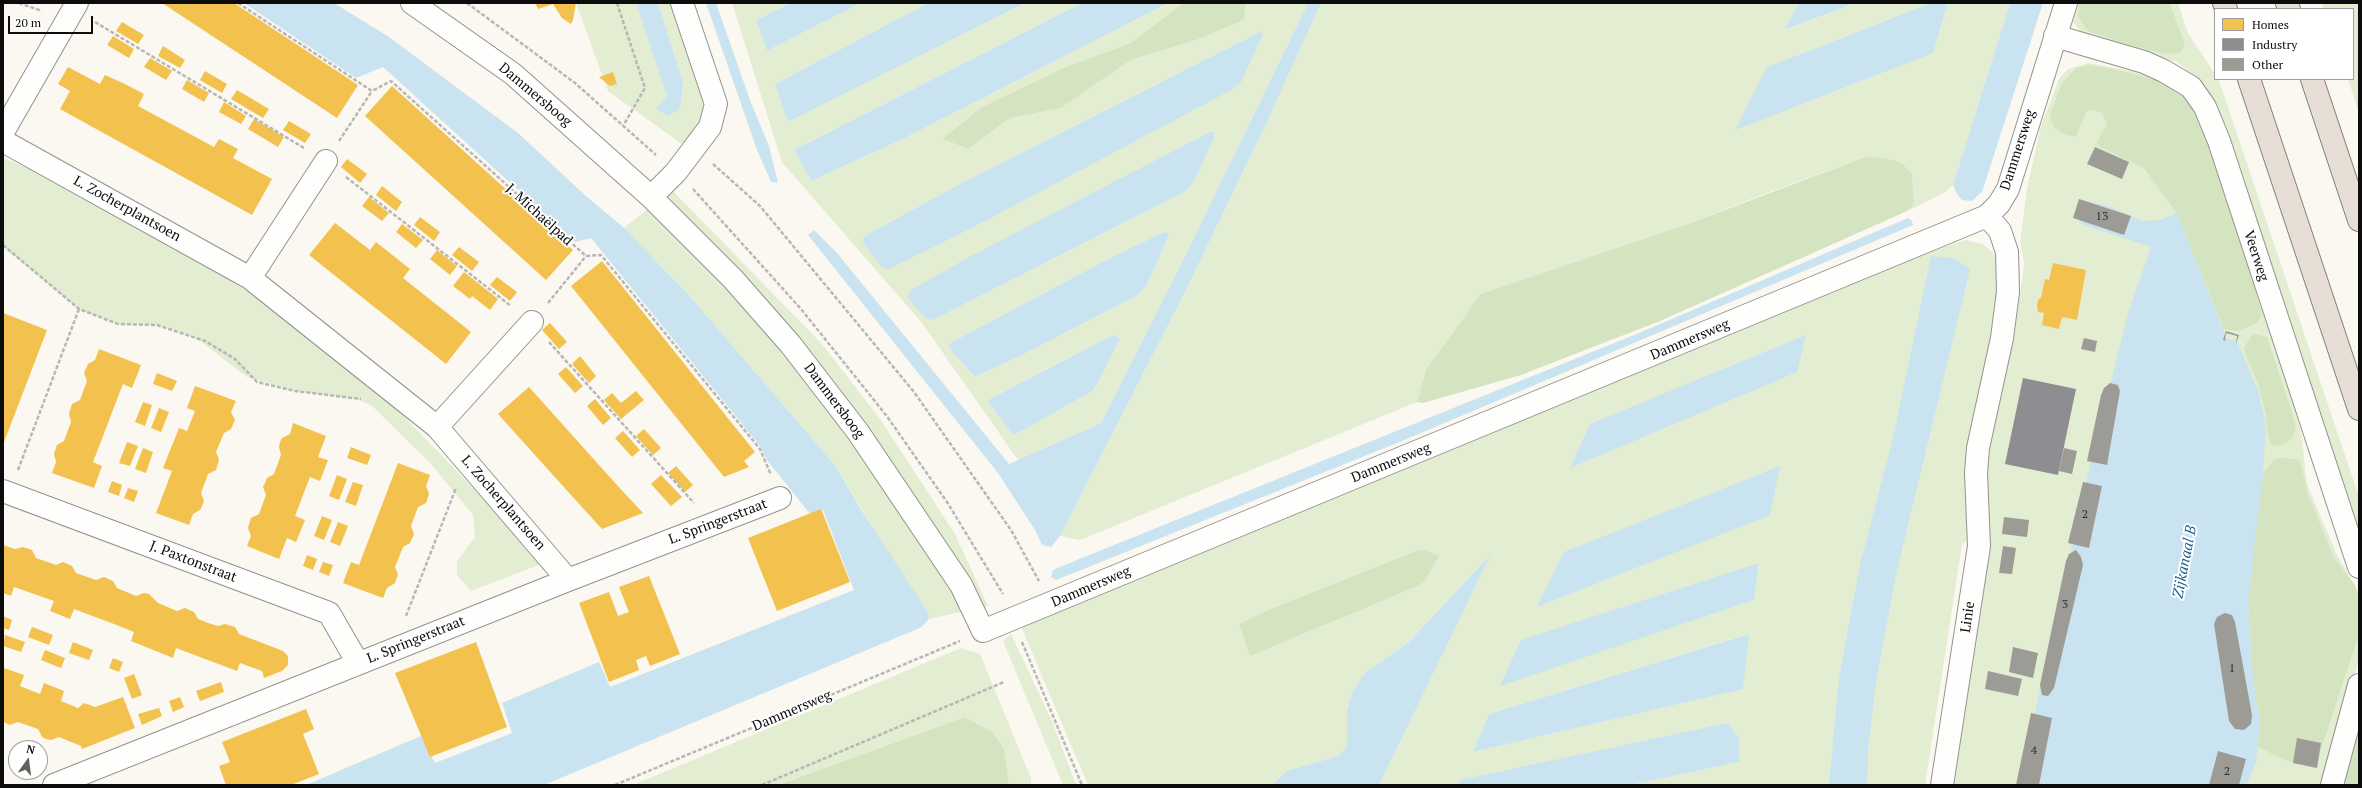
<!DOCTYPE html>
<meta charset="utf-8">
<style>
body{margin:0}
#map{position:relative;width:2362px;height:788px;overflow:hidden;background:#faf8f0;font-family:"PT Serif",serif}
canvas{display:block}
.frame{position:absolute;inset:0;border:4px solid #0c0c0c;pointer-events:none}
.legend{position:absolute;left:2214px;top:8px;width:140px;height:72px;box-sizing:border-box;background:#fff;border:1px solid #9e9e9e;margin:0;padding:5px 7px;list-style:none;font-size:12px;color:#0c0c0c}
.legend li{display:flex;align-items:center;gap:8px;height:20px}
.legend b{width:20px;border:1px solid #9e9e9e}
.north{position:absolute;left:8px;top:740px;width:40px;height:40px;box-sizing:border-box;background:#fff;border:1px solid #9e9e9e;border-radius:50%;rotate:14deg;font-size:11px;font-weight:700;line-height:16px;text-align:center;color:#0c0c0c}
.north::after{content:'';display:block;margin:auto;width:14px;height:18px;background:#5f5f5c;clip-path:polygon(50% 0,100% 100%,50% 72%,0 100%)}
.scale{position:absolute;left:8px;top:16px;width:85px;height:18px;box-sizing:border-box;border:2px solid #0c0c0c;border-top:0;padding-left:5px;font-size:12px;line-height:14px;white-space:nowrap;color:#0c0c0c;-webkit-text-stroke:3px #fff;paint-order:stroke}
</style>
<div id="map">
<canvas width="2362" height="788"></canvas>
<div class="frame"></div>
<ul class="legend">
<li><b style="height:11px;background:#f2c14e"></b>Homes</li>
<li><b style="height:11px;background:#8d8d92"></b>Industry</li>
<li><b style="height:11px;background:#9d9b96"></b>Other</li>
</ul>
<div class="north">N</div>
<div class="scale">20 m</div>
</div>
<script>
const c = document.querySelector('canvas').getContext('2d');
c.lineJoin = 'round';
function fill(path, color) { c.fillStyle = color; c.fill(path, 'evenodd'); }
const shape = rows => new Path2D(rows.map(r => 'M' + r).join(''));
function strokePath(path, color, width, dash) { c.strokeStyle = color; c.lineWidth = width; c.lineCap = dash ? 'butt' : 'round'; c.setLineDash(dash || []); c.stroke(path); }
function label(font, color, halo, rows, align = 'center') {
  c.font = font + ' "PT Serif",serif'; c.lineWidth = 4; c.setLineDash([]); c.textBaseline = 'middle'; c.strokeStyle = halo; c.fillStyle = color; for (const [text, x, y, turn = 0] of rows) {
    c.save(); c.translate(x, y); c.rotate((+turn || 0) * Math.PI / 180); c.textAlign = isNaN(turn) ? turn : align; if (halo) c.strokeText(text, 0, 0); c.fillText(text, 0, 0); c.restore();
  }
}
fill(shape([
 [576,3,642,3,670,89,667,116,678,111,681,104,683,82,658,3,677,3,710,98,704,122,682,144,608,91],
 [732,3,790,3,756,20,767,51,861,3,928,3,775,84,788,122,1025,3,1082,3,794,150,811,181,901,140,1168,3,1183,3,1131,43,1063,68,980,108,944,139,968,149,1010,118,1061,108,1131,60,1199,39,1244,20,1246,3,1308,3,1190,246,1101,423,1018,460,922,323,782,162],
 [1262,31,1114,152,980,224,886,269,881,266,863,243,863,238,870,233,958,185],
 [1210,132,1214,133,1215,136,1194,181,1186,191,935,319,911,290],
 [1164,232,1168,233,1169,235,1147,285,1138,295,1024,354,975,377,950,349,949,345,952,342,1110,258],
 [1113,335,1119,338,1094,390,1020,432,1013,435,988,402,992,397],
 [1321,3,1799,3,1786,30,1855,3,1931,3,1767,67,1933,53,1948,3,2010,3,1953,185,1944,193,1905,212,1911,208,1914,201,1912,174,1902,163,1865,157,1764,194,1688,224,1426,370,1417,402,1080,540,1060,536,1185,292,1267,122],
 [2075,3,2178,3,2188,33,2215,74,2215,79,2218,79,2223,92,2359,497,2359,540,2235,152,2211,97,2198,78,2177,62,2082,33,2073,22],
 [2322,3,2358,3,2359,113,2348,79,2353,79,2353,9,2324,9],
 [2089,63,2136,72,2185,93,2216,153,2293,403,2301,432,2307,484,2336,553,2359,593,2359,659,2326,785,1950,785,1984,469,2013,334,2023,276,2024,262,2020,242,2027,188,2041,127,2059,79,2068,69],
 [3,158,32,170,209,266,350,361,536,553,541,564,471,591,457,575,457,561,475,537,473,515,431,464,372,406,357,399,295,391,247,377,196,338,176,330,157,325,118,324,79,309,3,247],
 [672,190,822,344,880,419,955,534,988,606,929,619,834,464,687,293,624,228],
 [1965,240,1982,244,1989,249,1996,257,1998,269,1998,289,1984,374,1971,538,1962,544,1925,785,1630,785,1739,762,1460,780,1457,785,1379,785,1489,556,1409,642,1365,673,1347,710,1347,746,1338,756,1286,771,1272,785,1088,785,1022,629,1024,625,1926,253],
 [1421,549,1415,588,1250,656,1239,624,1270,609],
 [1759,563,1754,600,1501,685],
 [1748,634,1742,689,1473,752,1489,714],
 [1011,634,1052,721,1076,785,1063,785,1003,641],
 [961,648,980,654,1031,778,1031,785,1009,785,1003,749,992,732,965,717,778,785,633,785]
]), '#e3edd2');
fill(shape([
 [1183,3,1246,3,1244,20,1199,39,1131,60,1061,108,1010,118,968,149,943,139,980,108,1063,68,1131,43],
 [2079,3,2170,3,2185,46,2179,53,2165,54,2131,45,2088,31,2078,16],
 [2088,65,2114,69,2156,80,2185,97,2195,110,2209,142,2254,285,2262,315,2258,322,2240,331,2224,329,2177,213,2144,168,2100,147,2097,143,2107,123,2102,113,2094,110,2086,112,2076,137,2064,134,2054,127,2050,115,2062,83,2076,68],
 [1865,157,1885,158,1902,163,1912,174,1914,201,1911,208,1905,212,1660,321,1521,375,1423,403,1417,402,1426,370,1481,294,1688,224],
 [2253,334,2267,337,2291,409,2296,428,2292,439,2280,446,2272,445,2268,437,2266,415,2258,383,2246,356,2244,347],
 [2284,458,2300,460,2308,494,2334,558,2355,585,2359,602,2359,634,2315,768,2282,759,2257,746,2260,722,2253,678,2248,602,2251,563,2263,474,2274,459],
 [1421,549,1439,556,1424,582,1414,588,1250,656,1239,624,1270,609],
 [965,717,992,732,1004,749,1009,785,778,785],
 [2359,722,2359,785,2341,785]
]), '#d4e4c1');
fill(shape([
 [244,3,334,3,389,37,518,133,586,196,624,228,687,293,834,464,862,511,927,611,929,619,922,627,544,785,306,785,421,736,435,763,512,733,502,703,599,662,610,687,854,590,823,510,810,514,767,460,760,446,591,238,575,242,383,67,356,78],
 [636,3,658,3,683,82,681,104,678,111,667,116,656,108,667,96],
 [706,3,716,3,751,103,769,146,778,183,771,182,757,150],
 [790,3,861,3,767,51,756,20],
 [928,3,1025,3,788,122,775,84],
 [1082,3,1168,3,901,140,811,181,794,150],
 [1308,3,1321,3,1267,122,1185,292,1060,536,1051,547,1042,545,1035,530,998,473,808,235,814,230,837,253,1009,464,1101,423,1190,246],
 [1799,3,1855,3,1785,30],
 [1931,3,1948,3,1933,53,1735,130,1767,67],
 [2010,3,2043,3,1982,192,1972,201,1962,200,1957,194,1953,185],
 [1262,31,1263,34,1241,82,1233,89,980,224,891,268,886,269,881,266,863,243,863,238,870,233,958,185],
 [1210,132,1214,132,1215,136,1194,181,1186,191,935,319,930,320,923,316,908,298,911,290,971,256],
 [2090,202,2108,206,2143,221,2161,220,2177,213,2225,334,2223,340,2225,338,2236,341,2236,344,2237,341,2259,393,2266,426,2263,474,2248,602,2253,678,2260,722,2256,762,2247,785,2019,785,2093,452,2128,314,2151,247,2079,223,2083,205],
 [1908,218,1912,221,1913,225,1402,441,1056,580,1051,577,1053,570,1077,560,1639,333],
 [1164,232,1168,233,1169,235,1147,285,1138,295,1024,354,975,377,950,349,949,345,952,342,1110,258],
 [1931,256,1954,258,1970,269,1897,570,1876,681,1868,751,1867,785,1829,785,1839,678,1860,565,1894,434],
 [1113,335,1120,338,1094,390,1020,432,1013,435,1009,430,988,402,991,398],
 [1806,335,1797,372,1570,468,1590,424],
 [1780,466,1770,515,1537,607,1564,552],
 [1491,554,1379,785,1272,785,1286,771,1338,756,1347,746,1347,710,1354,689,1365,673,1409,642],
 [1759,563,1754,600,1500,686,1521,640],
 [1749,634,1743,689,1473,752,1489,714],
 [1728,723,1739,739,1739,762,1630,785,1457,785,1460,780]
]), '#cae3f0');
fill(shape([
 [162,3,234,3,358,85,337,118],
 [535,3,576,3,573,20,571,24,562,18,553,4,538,9],
 [122,22,144,35,138,44,116,31],
 [113,36,134,49,129,58,107,45],
 [163,46,185,60,180,68,158,56],
 [150,58,172,71,166,80,144,67],
 [68,67,100,84,105,75,125,84,144,94,138,106,214,147,219,139,238,149,233,158,272,179,252,215,60,109,70,91,58,84],
 [205,71,227,84,222,93,200,80],
 [613,72,617,84,610,86,599,77],
 [187,80,209,93,204,102,182,89],
 [392,86,573,250,546,280,365,116],
 [237,90,269,109,263,118,231,99],
 [224,102,246,116,241,124,219,112],
 [254,119,284,137,278,147,248,129],
 [289,121,311,134,305,143,283,130],
 [347,159,367,174,360,183,341,167],
 [382,186,402,202,396,211,376,195],
 [369,197,389,213,382,221,362,206],
 [420,217,440,232,434,241,414,225],
 [335,223,370,250,376,242,410,269,403,278,471,332,446,364,309,255],
 [402,224,423,240,416,248,396,232],
 [459,247,479,262,472,271,452,255],
 [437,250,457,266,450,275,430,259],
 [602,261,755,452,744,461,749,467,724,477,571,286],
 [2053,263,2086,270,2077,320,2062,317,2059,329,2042,325,2044,313,2038,312,2037,306,2038,300,2041,298,2045,279,2049,280],
 [464,272,498,299,490,310,472,296,470,299,453,286],
 [497,277,517,292,510,301,490,285],
 [3,313,47,330,3,445],
 [550,323,567,342,559,349,542,330],
 [99,349,141,365,132,388,123,384,93,462,102,466,94,488,52,473,56,462,54,454,57,445,64,441,71,422,69,414,72,404,80,400,87,381,84,373,88,364,95,360],
 [580,356,596,376,589,383,572,364],
 [566,367,583,386,575,393,558,374],
 [157,373,177,381,172,391,153,384],
 [195,386,236,401,231,412,235,420,231,429,224,433,216,452,219,460,216,470,208,474,201,493,204,501,202,506,200,510,193,514,189,525,156,513,172,471,163,468,179,428,187,431,195,411,187,408],
 [529,387,616,484,643,513,602,529,571,495,498,414],
 [636,391,644,400,621,419,604,400,612,393,621,403],
 [595,399,611,418,603,425,587,406],
 [143,402,152,405,145,426,135,422],
 [159,408,169,412,161,432,151,428],
 [293,423,326,436,318,457,328,460,320,481,310,477,295,516,305,520,296,542,287,538,279,559,247,546,251,536,248,528,251,518,259,514,266,495,263,487,265,483,267,478,274,474,281,455,279,447,280,442,282,438,290,434],
 [644,429,661,448,653,455,636,436],
 [623,431,640,450,632,457,615,438],
 [127,442,138,446,130,466,119,463],
 [351,447,371,455,367,465,347,458],
 [143,448,153,452,146,473,135,469],
 [398,463,430,475,426,486,429,494,426,503,418,507,411,526,414,534,410,543,403,547,395,567,398,574,395,583,387,588,383,598,343,583,351,562,359,565],
 [676,466,693,485,685,492,668,473],
 [337,475,347,479,339,500,329,496],
 [661,475,682,497,671,506,651,484],
 [112,481,122,485,119,496,108,492],
 [353,482,363,485,356,506,345,502],
 [128,488,138,491,134,502,124,498],
 [821,509,850,582,777,611,748,538],
 [322,516,332,520,324,540,314,536],
 [338,522,348,526,340,546,330,542],
 [3,545,15,549,23,547,32,550,36,558,56,565,63,562,72,566,76,573,96,580,104,577,113,581,117,588,136,596,144,593,149,594,158,603,177,611,185,608,194,612,198,619,208,623,218,626,225,624,235,627,239,634,283,651,288,656,288,665,282,671,264,678,262,671,240,663,237,671,176,648,173,658,131,641,134,632,114,624,74,609,70,619,50,611,54,601,14,587,11,596,3,593],
 [307,555,317,559,313,570,303,566],
 [323,562,333,565,329,576,319,572],
 [649,576,680,654,650,666,646,656,636,660,639,670,609,682,579,603,609,592,618,616,629,612,619,587],
 [3,616,12,620,9,630,3,628],
 [32,627,53,635,49,645,28,637],
 [5,635,25,642,21,652,3,646],
 [73,642,93,650,89,660,69,653],
 [476,642,507,727,430,757,395,673],
 [45,650,65,658,61,668,41,660],
 [113,658,123,662,119,672,109,668],
 [4,668,24,675,20,686,40,694,44,683,64,691,61,701,78,708,84,703,95,707,123,697,135,728,82,749,81,746,59,737,51,740,46,739,42,737,38,729,18,722,10,725,3,722],
 [134,674,142,695,132,699,124,678],
 [221,682,224,692,200,701,196,691],
 [180,697,184,707,173,712,169,701],
 [159,708,162,716,142,725,138,714],
 [306,709,314,729,303,734,319,774,291,785,226,785,219,766,230,762,222,742]
]), '#f2c14e');
fill(shape([
 [2023,378,2076,389,2058,475,2005,464]
]), '#8d8d92');
fill(shape([
 [2095,147,2129,162,2122,179,2087,164],
 [2079,199,2131,216,2124,235,2073,218],
 [2226,331,2239,335,2236,344,2237,336,2226,333,2225,341,2223,340],
 [2084,338,2097,341,2095,352,2081,349],
 [2110,383,2118,385,2120,391,2107,465,2087,461,2101,395,2104,388],
 [2064,448,2077,451,2072,474,2059,471],
 [2083,482,2102,486,2089,548,2068,543],
 [2004,517,2029,520,2027,537,2002,534],
 [2003,546,2016,548,2012,574,1999,573],
 [2076,550,2081,557,2083,565,2054,688,2048,696,2042,695,2040,685,2066,561,2069,554],
 [2225,613,2232,615,2235,622,2252,715,2251,724,2244,730,2235,729,2229,721,2214,624,2217,617],
 [2013,647,2038,653,2033,678,2009,672],
 [1988,671,2022,679,2018,696,1985,689],
 [2031,713,2052,718,2039,785,2016,785],
 [2297,738,2321,743,2317,768,2293,763],
 [2218,751,2246,759,2239,785,2209,785]
]), '#9d9b96');
const minor = shape([
 [412,3,513,74,651,197,733,279,791,345,858,432,961,585,983,631,1987,216,1999,204,2008,189,2066,3],
 [2055,36,2144,62,2164,71,2191,87,2205,107,2219,141,2359,567],
 [3,132,77,3],
 [3,141,250,278,437,427,568,580],
 [651,197,676,172,710,127,716,104,682,3],
 [250,278,326,161],
 [437,427,532,322],
 [3,491,329,613,358,663],
 [54,785,568,580,780,498],
 [1942,785,1979,546,1976,473,1978,448,2002,338,2008,292,2007,252,2000,231,1987,216],
 [2332,785,2359,685]
]);
const highway = shape([
 [2224,3,2226,9],
 [2287,3,2289,9],
 [2249,79,2359,409],
 [2312,79,2359,220]
]);
strokePath(minor, '#93928f', 24);
strokePath(highway, '#80807c', 24);
strokePath(shape([
 [19,3,42,11],
 [238,3,372,91,391,81,586,256,601,255,760,449,771,475],
 [467,3,575,83,656,155],
 [617,3,645,88,623,126],
 [95,22,304,148],
 [339,141,372,91],
 [713,164,760,206,914,392,1011,530,1039,581],
 [346,177,511,306],
 [693,189,801,309,886,415,947,502,1003,594],
 [3,245,79,309,118,324,157,325,205,341,235,359,257,382,295,391,361,399],
 [548,303,586,256],
 [549,342,694,503],
 [18,470,79,309],
 [406,616,456,488],
 [1022,642,1082,785],
 [615,785,960,641],
 [762,785,1004,682]
]), '#b7b7b5', 2.5, [4, 2]);
strokePath(minor, '#fefefd', 22);
strokePath(highway, '#e7ded6', 22);
label('12px', '#30302e', null, [
 ["13",2102,217],
 ["2",2085,515],
 ["3",2065,605],
 ["1",2232,669],
 ["4",2034,751],
 ["2",2227,772]
]);
label('14px', '#0c0c0c', '#fff', [
 ["Dammersboog",535,95,40],
 ["Dammersweg",2018,150,-72],
 ["L. Zocherplantsoen",127,209,29],
 ["J. Michaëlpad",539,215,42],
 ["Veerweg",2256,256,72],
 ["Dammersweg",1690,340,-23],
 ["Dammersboog",834,401,53],
 ["Dammersweg",1391,463,-22],
 ["L. Zocherplantsoen",503,503,49],
 ["L. Springerstraat",718,522,-21],
 ["J. Paxtonstraat",193,562,21],
 ["Dammersweg",1091,587,-23],
 ["Linie",1968,617,-82],
 ["L. Springerstraat",416,640,-22],
 ["Dammersweg",792,711,-23]
]);
label('italic 15px', '#216192', '#fff', [
 ["Zijkanaal B",2185,562,-79]
]);
</script>
